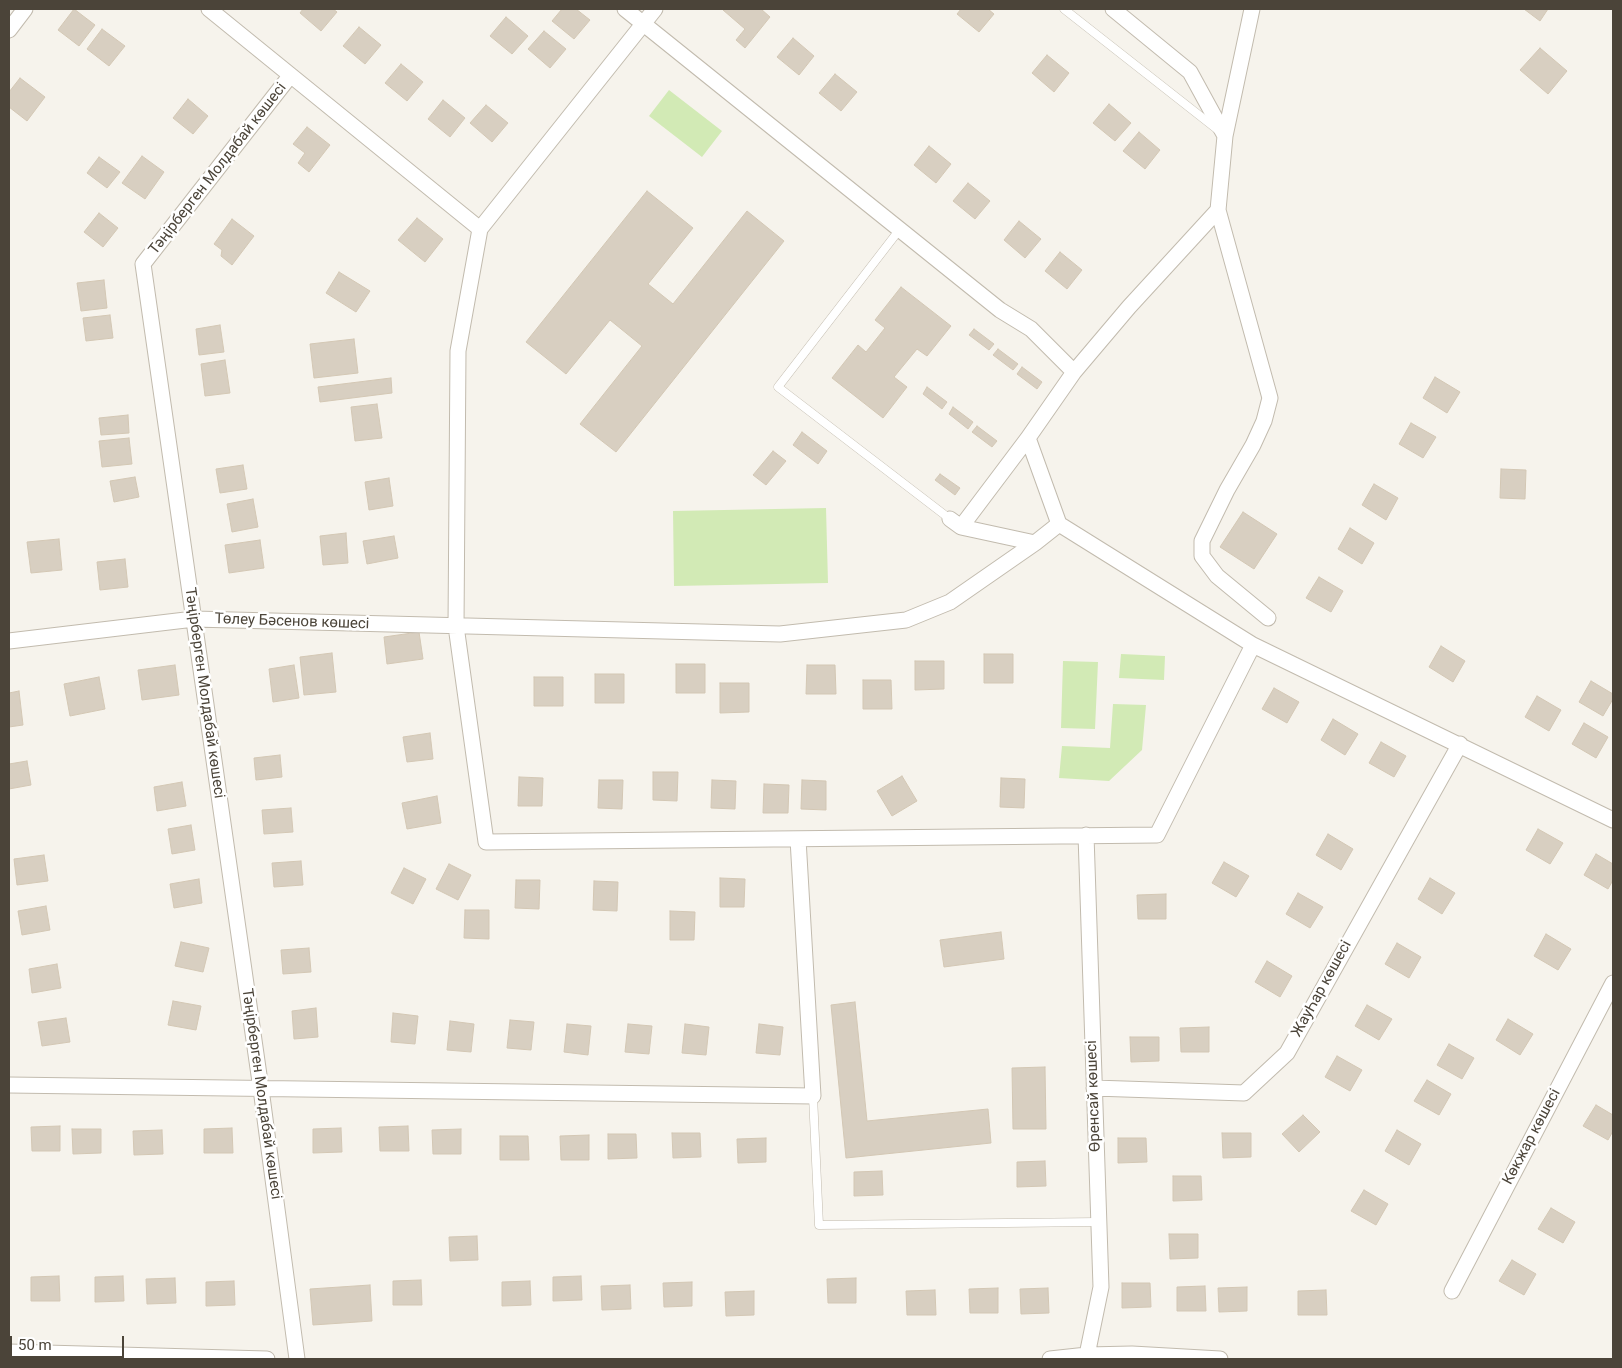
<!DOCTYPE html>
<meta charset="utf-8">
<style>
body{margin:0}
#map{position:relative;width:1622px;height:1368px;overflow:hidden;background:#f6f3ec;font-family:Roboto,sans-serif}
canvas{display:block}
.frame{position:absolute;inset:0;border:10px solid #4b4439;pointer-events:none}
.scale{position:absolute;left:10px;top:1336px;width:114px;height:22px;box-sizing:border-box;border:2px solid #4b4439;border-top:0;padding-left:6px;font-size:15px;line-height:18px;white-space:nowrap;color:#4b4439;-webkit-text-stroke:4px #fff;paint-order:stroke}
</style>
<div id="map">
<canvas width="1622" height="1368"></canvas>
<div class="frame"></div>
<div class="scale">50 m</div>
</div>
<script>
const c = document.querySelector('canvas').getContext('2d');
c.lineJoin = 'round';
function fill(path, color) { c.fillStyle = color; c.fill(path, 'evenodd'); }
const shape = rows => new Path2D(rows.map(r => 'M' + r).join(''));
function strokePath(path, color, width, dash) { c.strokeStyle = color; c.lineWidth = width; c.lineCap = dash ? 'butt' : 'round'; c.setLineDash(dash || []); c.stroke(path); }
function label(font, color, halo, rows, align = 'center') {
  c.font = font + ' Roboto,sans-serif'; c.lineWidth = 5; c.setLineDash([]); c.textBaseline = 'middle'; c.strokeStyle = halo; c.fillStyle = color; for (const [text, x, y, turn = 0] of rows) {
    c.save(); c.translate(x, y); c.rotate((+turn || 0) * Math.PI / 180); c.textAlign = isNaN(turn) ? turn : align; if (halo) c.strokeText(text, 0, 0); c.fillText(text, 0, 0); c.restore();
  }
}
fill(shape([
 [669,90,722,131,702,157,649,116],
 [826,508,828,583,674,586,673,511],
 [1121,654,1165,656,1164,680,1119,678],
 [1063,661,1098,662,1095,729,1061,728],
 [1113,704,1146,705,1142,750,1109,781,1059,778,1062,746,1110,748]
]), '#d2eab5');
const building = shape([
 [74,9,95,25,79,46,58,30,74,9],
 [303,9,333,9,337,12,321,31,300,13,303,9],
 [562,9,576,9,590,20,574,39,552,21,562,9],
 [724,9,761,9,770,17,745,48,736,40,745,29,723,10,724,9],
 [961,9,988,9,994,14,979,32,957,14,961,9],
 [1524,9,1548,9,1540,21,1524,9],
 [506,17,528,36,512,54,490,36,506,17],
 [359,27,381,45,365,64,343,46,359,27],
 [102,29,125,46,109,66,87,49,102,29],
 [544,31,566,49,550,68,528,49,544,31],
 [793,38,814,56,799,75,777,57,793,38],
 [1540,48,1567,71,1548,94,1520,70,1540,48],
 [1047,55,1069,73,1054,92,1032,73,1047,55],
 [401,64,423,82,407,101,385,83,401,64],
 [835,74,857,92,841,111,819,93,835,74],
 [20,78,45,97,27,121,9,107,9,92,20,78],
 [188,99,208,116,193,134,173,118,188,99],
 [443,100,465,118,450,137,428,119,443,100],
 [1109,104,1131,123,1115,141,1093,123,1109,104],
 [486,105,508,123,492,142,470,123,486,105],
 [307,127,330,145,309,172,298,163,305,153,293,144,307,127],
 [1139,132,1160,150,1145,169,1123,151,1139,132],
 [929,146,951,164,936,183,914,165,929,146],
 [142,156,164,172,145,199,122,183,142,156],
 [99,157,120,172,107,188,87,173,99,157],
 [968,183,990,201,975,219,953,201,968,183],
 [647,191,693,228,648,284,673,304,747,211,784,241,616,452,580,424,642,346,610,320,566,374,526,342,647,191],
 [99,213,118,228,103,247,84,232,99,213],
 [417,218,443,239,425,262,398,240,417,218],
 [232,219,254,236,232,265,221,256,222,250,214,244,232,219],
 [1019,221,1041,239,1025,258,1004,240,1019,221],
 [1060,252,1082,270,1067,289,1045,271,1060,252],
 [339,272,370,291,356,312,326,293,339,272],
 [104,280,107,308,81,311,77,283,104,280],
 [901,287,951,326,927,356,917,349,894,377,907,387,883,418,832,378,858,345,866,352,885,328,875,320,901,287],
 [110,315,113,338,86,341,83,318,110,315],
 [220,325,224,352,199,355,196,329,220,325],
 [974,329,994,344,989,350,969,335,974,329],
 [354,339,358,373,314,378,310,344,354,339],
 [998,349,1018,364,1013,370,993,355,998,349],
 [225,360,230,393,205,396,201,364,225,360],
 [1022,367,1042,382,1037,389,1017,374,1022,367],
 [1435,377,1460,392,1447,413,1423,398,1435,377],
 [391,378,392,393,320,402,318,387,391,378],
 [927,387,947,402,942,409,923,394,927,387],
 [377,404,382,438,355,441,351,407,377,404],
 [953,407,973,422,968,429,949,414,953,407],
 [128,415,129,433,101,435,99,418,128,415],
 [1411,423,1436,437,1423,458,1399,444,1411,423],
 [977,426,997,441,992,447,972,432,977,426],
 [802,432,827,451,818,464,793,445,802,432],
 [129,438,132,464,102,467,99,441,129,438],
 [773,451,786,461,766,485,753,475,773,451],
 [243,465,247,489,220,493,216,469,243,465],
 [1501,469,1526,470,1525,499,1500,498,1501,469],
 [940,474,960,488,955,495,935,480,940,474],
 [135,477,139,497,114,502,110,481,135,477],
 [389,478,393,506,369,510,365,482,389,478],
 [1374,484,1398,498,1386,520,1362,505,1374,484],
 [253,499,258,527,232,532,227,504,253,499],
 [1243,512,1277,534,1254,569,1220,547,1243,512],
 [1350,528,1374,543,1362,564,1338,549,1350,528],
 [346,533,348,563,323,565,320,536,346,533],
 [394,536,398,558,367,564,363,541,394,536],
 [59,539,62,570,31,573,27,542,59,539],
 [260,540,264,568,229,573,225,545,260,540],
 [125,559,128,587,100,590,97,562,125,559],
 [1319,577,1343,591,1331,612,1306,598,1319,577],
 [419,632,423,659,387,664,384,637,419,632],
 [1441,646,1465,661,1453,682,1429,667,1441,646],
 [332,653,336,692,304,695,300,657,332,653],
 [984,654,1013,654,1013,683,984,683,984,654],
 [915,661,944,661,944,689,915,690,915,661],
 [676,664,705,664,705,693,676,693,676,664],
 [175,665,179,695,142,700,138,670,175,665],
 [294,665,299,698,273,702,269,669,294,665],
 [807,665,835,665,836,694,806,694,807,665],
 [595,674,624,674,624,703,595,703,595,674],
 [99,677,105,709,70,716,64,684,99,677],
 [534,677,563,677,563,706,534,706,534,677],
 [863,680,891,680,892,709,863,709,863,680],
 [1591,681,1613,694,1613,699,1603,716,1579,702,1591,681],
 [720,683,749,683,749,712,720,713,720,683],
 [1274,688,1299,702,1287,723,1262,709,1274,688],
 [19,691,23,725,9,727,9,693,19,691],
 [1537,696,1561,710,1549,731,1525,717,1537,696],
 [1333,719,1358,734,1345,755,1321,740,1333,719],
 [1584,723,1608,737,1596,758,1572,744,1584,723],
 [430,733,433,759,407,762,403,737,430,733],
 [1381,742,1406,756,1394,777,1369,763,1381,742],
 [280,755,282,777,256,780,254,758,280,755],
 [27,761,31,785,9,789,9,764,27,761],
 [653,772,678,772,677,801,653,800,653,772],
 [902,776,917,801,892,816,877,791,902,776],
 [519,777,543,778,542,806,518,806,519,777],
 [1001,778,1025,779,1024,808,1000,807,1001,778],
 [599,780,623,780,622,809,598,808,599,780],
 [712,780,736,781,735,809,711,808,712,780],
 [802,780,826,781,826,810,801,809,802,780],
 [182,782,186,806,157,811,154,787,182,782],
 [764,784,789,785,788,813,763,813,764,784],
 [437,796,441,823,407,829,402,803,437,796],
 [291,808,293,832,264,834,262,810,291,808],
 [191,825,195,850,172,854,168,829,191,825],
 [1538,829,1563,843,1550,864,1526,850,1538,829],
 [1328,834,1353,849,1341,870,1316,855,1328,834],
 [1596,854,1613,864,1613,880,1608,889,1584,875,1596,854],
 [44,855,48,881,17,885,14,859,44,855],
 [301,861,303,885,274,887,272,863,301,861],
 [1224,862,1249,876,1236,897,1212,883,1224,862],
 [449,864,471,875,458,900,436,889,449,864],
 [404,868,426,879,413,904,391,893,404,868],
 [720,878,745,879,744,907,720,907,720,878],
 [1430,878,1455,893,1442,914,1418,899,1430,878],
 [199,879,202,903,174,908,170,884,199,879],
 [516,880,540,880,539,909,515,908,516,880],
 [594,881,618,882,617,911,593,910,594,881],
 [1298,893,1323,907,1310,928,1286,914,1298,893],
 [1166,894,1166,919,1138,919,1137,895,1166,894],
 [46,906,50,930,22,935,18,911,46,906],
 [465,910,489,910,489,939,464,938,465,910],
 [670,911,695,912,694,940,670,940,670,911],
 [1001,932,1004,959,944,967,940,940,1001,932],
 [1546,934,1571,949,1558,970,1534,956,1546,934],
 [181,942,209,948,203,972,175,966,181,942],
 [1397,943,1421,957,1409,978,1385,964,1397,943],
 [309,948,311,972,283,974,281,950,309,948],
 [1267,961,1292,976,1280,997,1255,982,1267,961],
 [57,964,61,988,32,993,29,969,57,964],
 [173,1001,201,1006,196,1030,168,1025,173,1001],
 [855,1002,867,1121,988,1109,991,1143,846,1158,831,1005,855,1002],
 [1367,1005,1392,1019,1379,1040,1355,1026,1367,1005],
 [316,1008,318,1037,294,1039,292,1011,316,1008],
 [393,1013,418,1016,415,1044,391,1042,393,1013],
 [66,1018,70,1042,42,1046,38,1022,66,1018],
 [1508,1019,1533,1034,1520,1055,1496,1040,1508,1019],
 [510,1020,534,1022,531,1050,507,1048,510,1020],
 [450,1021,474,1024,471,1052,447,1050,450,1021],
 [567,1024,591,1026,588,1055,564,1052,567,1024],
 [628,1024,652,1026,649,1054,625,1052,628,1024],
 [685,1024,709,1027,706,1055,682,1053,685,1024],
 [759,1024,783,1027,780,1055,756,1053,759,1024],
 [1209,1027,1209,1052,1181,1052,1180,1028,1209,1027],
 [1130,1037,1159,1037,1159,1061,1131,1062,1130,1037],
 [1449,1044,1474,1058,1462,1079,1437,1065,1449,1044],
 [1337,1056,1362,1070,1350,1091,1325,1077,1337,1056],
 [1045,1067,1046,1129,1013,1129,1012,1068,1045,1067],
 [1427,1080,1451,1094,1439,1115,1414,1101,1427,1080],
 [1596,1105,1613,1115,1613,1131,1608,1140,1583,1126,1596,1105],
 [1303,1115,1320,1132,1299,1152,1282,1134,1303,1115],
 [60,1126,60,1151,32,1151,31,1127,60,1126],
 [408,1126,409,1151,380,1151,379,1127,408,1126],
 [232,1128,233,1153,204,1153,204,1129,232,1128],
 [341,1128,342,1152,313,1153,313,1129,341,1128],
 [72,1129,101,1129,101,1153,73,1154,72,1129],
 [461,1129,461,1154,433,1154,432,1130,461,1129],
 [162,1130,163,1154,134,1155,133,1131,162,1130],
 [1397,1130,1421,1144,1409,1165,1385,1151,1397,1130],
 [672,1133,700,1133,701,1157,673,1158,672,1133],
 [1222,1133,1251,1133,1251,1157,1223,1158,1222,1133],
 [608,1134,636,1134,637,1158,608,1159,608,1134],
 [589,1135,589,1160,561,1160,560,1136,589,1135],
 [500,1136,528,1136,529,1160,500,1160,500,1136],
 [766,1138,766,1162,738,1163,737,1139,766,1138],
 [1118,1138,1146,1138,1147,1162,1118,1163,1118,1138],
 [1045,1161,1046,1186,1017,1187,1017,1162,1045,1161],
 [882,1171,883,1195,854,1196,854,1172,882,1171],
 [1173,1176,1201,1176,1202,1200,1173,1201,1173,1176],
 [1364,1190,1388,1204,1376,1225,1351,1211,1364,1190],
 [1551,1208,1575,1222,1563,1243,1538,1229,1551,1208],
 [1169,1234,1198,1234,1198,1258,1170,1259,1169,1234],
 [477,1236,478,1260,450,1261,449,1237,477,1236],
 [1512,1260,1536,1274,1524,1295,1499,1281,1512,1260],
 [59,1276,60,1301,31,1301,31,1277,59,1276],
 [123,1276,124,1301,95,1302,95,1277,123,1276],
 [581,1276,582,1300,553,1301,553,1277,581,1276],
 [175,1278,176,1303,147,1304,146,1279,175,1278],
 [856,1278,856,1303,828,1303,827,1279,856,1278],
 [421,1280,422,1305,393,1305,393,1281,421,1280],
 [234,1281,235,1305,206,1306,206,1282,234,1281],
 [530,1281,531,1305,502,1306,502,1282,530,1281],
 [692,1282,692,1306,664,1307,663,1283,692,1282],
 [1122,1283,1150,1283,1151,1307,1122,1308,1122,1283],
 [370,1285,372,1321,313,1325,310,1289,370,1285],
 [630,1285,631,1309,602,1310,601,1286,630,1285],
 [1205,1286,1206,1311,1177,1311,1177,1287,1205,1286],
 [1247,1287,1247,1311,1219,1312,1218,1288,1247,1287],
 [998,1288,998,1313,970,1313,969,1289,998,1288],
 [1048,1288,1049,1313,1021,1314,1020,1289,1048,1288],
 [935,1290,936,1315,907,1315,906,1291,935,1290],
 [1326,1290,1327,1315,1298,1315,1298,1291,1326,1290],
 [754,1291,754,1315,726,1316,725,1292,754,1291]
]);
fill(building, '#d8cfc1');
strokePath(building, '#d3c7b4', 1);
const service = shape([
 [1064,9,1218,130],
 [900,229,778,387,950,519],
 [813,1096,819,1225,1099,1222]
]);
const minor = shape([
 [209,9,480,229,458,351,456,626,486,842,1157,835,1253,645,1613,820],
 [625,9,1000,310,1031,329,1074,372,1028,438,1059,524,1253,645],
 [1113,9,1190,72,1225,136,1218,210,1270,398,1264,421,1253,445,1227,490,1202,541,1202,556,1217,576,1268,618],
 [9,30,25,9],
 [290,76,143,264,261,1089,297,1359],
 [1225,136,1252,9],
 [480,229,655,9],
 [1074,372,1129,307,1218,210],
 [950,519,961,527,1028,438],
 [961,527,1035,543,1059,524],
 [9,641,194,619,780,634,906,620,950,602,1035,543],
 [1086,835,1101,1287,1087,1355],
 [9,1085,813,1096,798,839],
 [1094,1088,1244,1093,1287,1053,1460,744],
 [1452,1291,1613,983],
 [9,1352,267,1359],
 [1050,1359,1087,1355,1132,1354,1220,1359]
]);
strokePath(service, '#c2bbae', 9);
strokePath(minor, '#c2bbae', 17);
strokePath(service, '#fff', 8);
strokePath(minor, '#fff', 15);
label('15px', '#4b4439', '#fff', [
 ["Тәңірберген Молдабай көшесі",218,169,-52],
 ["Төлеу Бәсенов көшесі",292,622,2],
 ["Тәңірберген Молдабай көшесі",204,693,82],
 ["ЖауҺар көшесі",1322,989,-61],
 ["Тәңірберген Молдабай көшесі",261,1094,82],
 ["Өренсай көшесі",1094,1096,-92],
 ["Көкжар көшесі",1532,1137,-62]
]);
</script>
